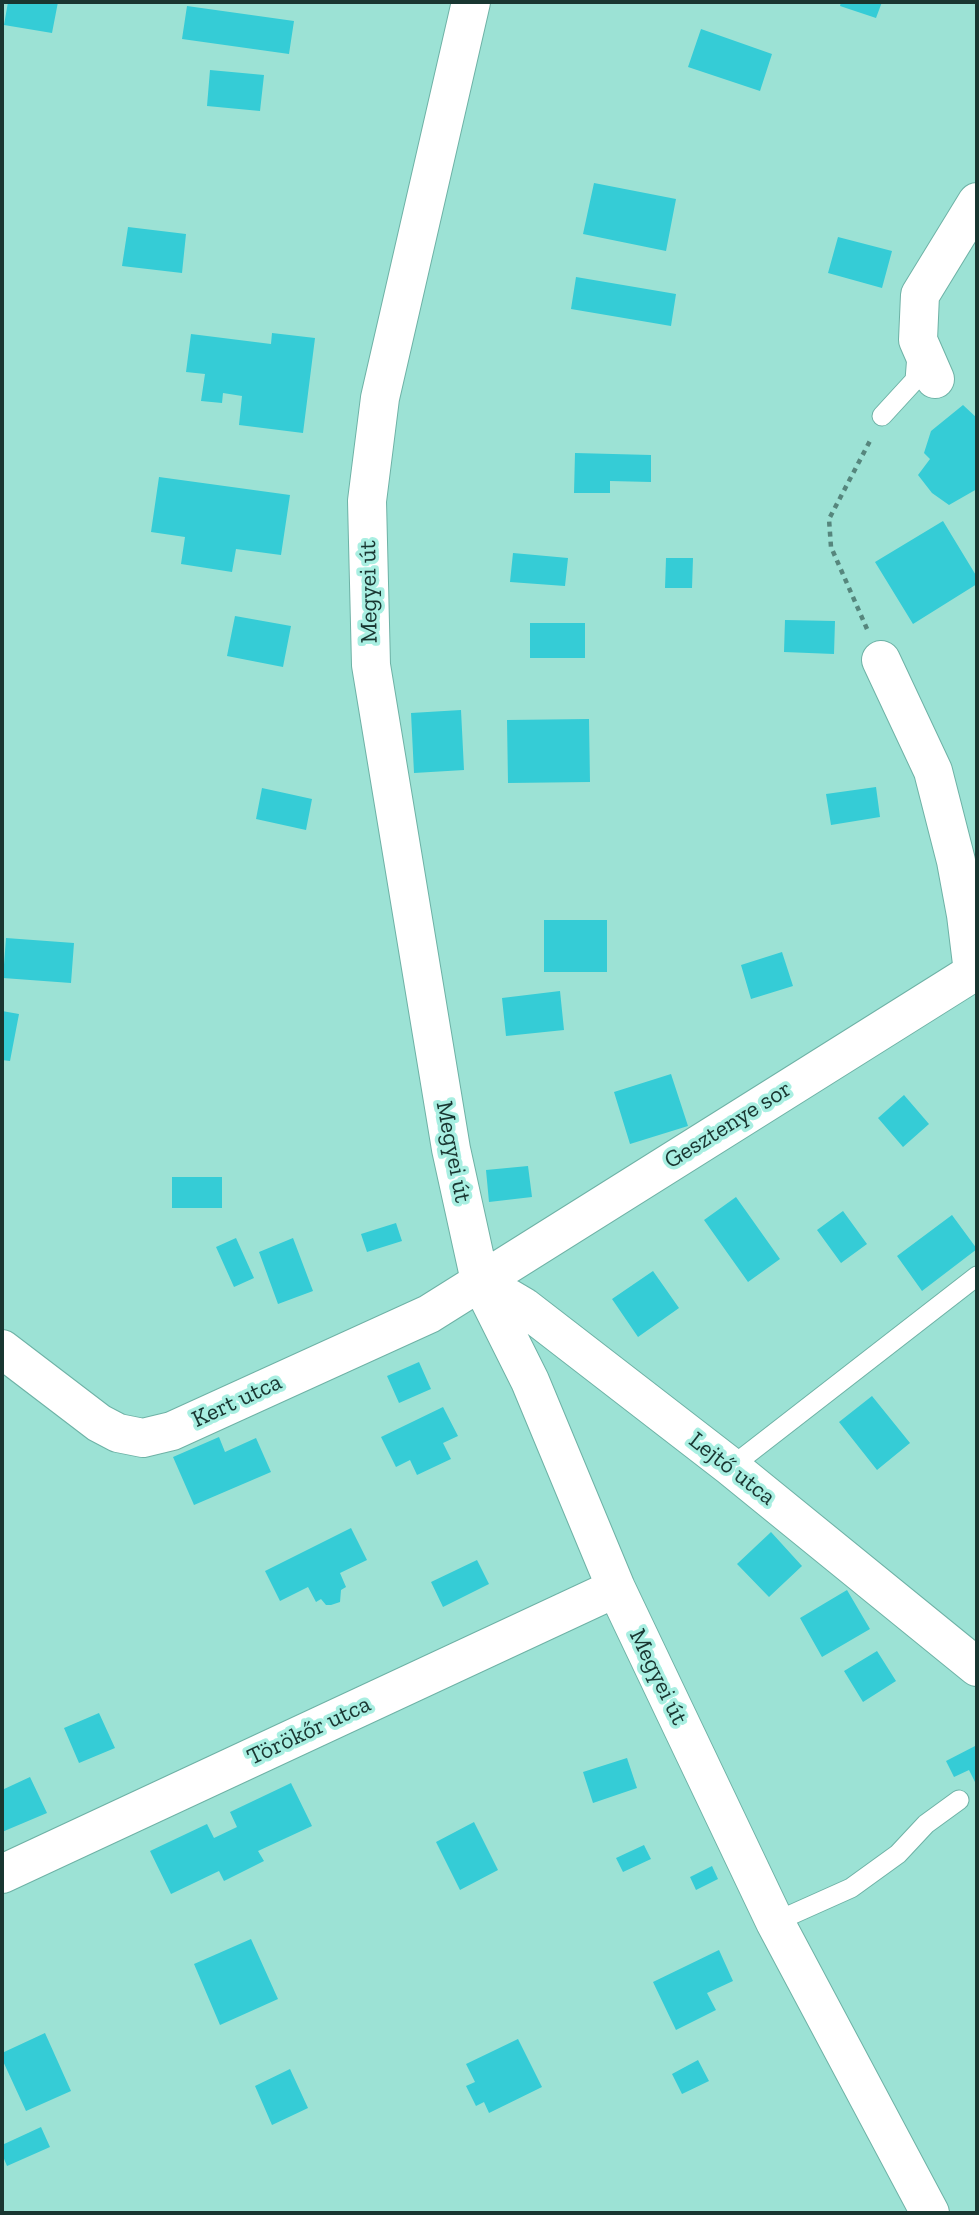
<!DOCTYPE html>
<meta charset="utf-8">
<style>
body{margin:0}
#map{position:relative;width:979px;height:2215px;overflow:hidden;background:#9ce2d5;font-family:"Zilla Slab",serif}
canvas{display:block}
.frame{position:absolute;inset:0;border:4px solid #193631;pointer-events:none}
</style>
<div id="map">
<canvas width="979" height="2215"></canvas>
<div class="frame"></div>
</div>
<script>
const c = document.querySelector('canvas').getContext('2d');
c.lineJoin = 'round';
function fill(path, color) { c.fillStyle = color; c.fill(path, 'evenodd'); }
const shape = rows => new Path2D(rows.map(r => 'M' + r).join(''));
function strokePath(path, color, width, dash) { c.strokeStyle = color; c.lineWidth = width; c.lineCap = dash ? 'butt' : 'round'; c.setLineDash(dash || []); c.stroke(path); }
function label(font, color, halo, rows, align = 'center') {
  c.font = font + ' "Zilla Slab",serif'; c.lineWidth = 7; c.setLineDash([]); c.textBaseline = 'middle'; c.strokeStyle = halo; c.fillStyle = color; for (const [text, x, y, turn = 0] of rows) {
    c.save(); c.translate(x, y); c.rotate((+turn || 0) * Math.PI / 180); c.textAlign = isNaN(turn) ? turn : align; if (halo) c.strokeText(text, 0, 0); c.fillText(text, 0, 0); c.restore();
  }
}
fill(shape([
 [8,2,58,2,52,33,4,25],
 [841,2,882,2,876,18,840,6],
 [187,6,294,21,289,54,182,39],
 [701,29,772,54,760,91,688,67],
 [210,70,264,75,260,111,207,106],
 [594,183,676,199,666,251,583,234],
 [128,227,186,234,182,273,122,266],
 [838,237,892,251,882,288,828,273],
 [576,277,676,294,671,326,571,309],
 [272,333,315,338,303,433,239,425,242,396,223,393,222,403,201,401,205,374,186,372,191,334,271,344],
 [963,405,977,418,977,489,949,505,932,493,918,475,930,459,924,453,931,431],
 [575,453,651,455,651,482,610,481,610,493,574,493],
 [159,477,290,495,281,555,236,549,232,572,181,564,185,537,151,532],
 [943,521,977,577,977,584,913,624,875,562],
 [513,553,568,558,565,586,510,582],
 [666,558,693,558,692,588,665,588],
 [235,616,291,626,283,667,227,656],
 [785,620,835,621,834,654,784,652],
 [530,623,585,623,585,658,530,658],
 [461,710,464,770,414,773,411,713],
 [589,719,590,782,508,783,507,720],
 [876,787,880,817,831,825,826,794],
 [262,788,312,799,306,830,256,819],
 [544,920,607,920,607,972,544,972],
 [6,938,74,943,71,983,3,978],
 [782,952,793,986,751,999,741,965],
 [560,991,564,1030,506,1036,502,998],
 [2,1011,19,1014,10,1061,2,1060],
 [671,1074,688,1126,630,1144,614,1092],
 [904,1095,929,1124,903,1147,878,1118],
 [528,1166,532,1197,489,1202,486,1170],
 [172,1177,222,1177,222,1208,172,1208],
 [736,1197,780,1259,748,1282,704,1220],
 [843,1211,867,1244,841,1263,817,1230],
 [952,1215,977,1249,922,1291,897,1256],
 [396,1223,402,1241,367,1252,361,1234],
 [236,1238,254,1278,234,1287,216,1247],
 [293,1238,313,1291,278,1304,259,1252],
 [653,1271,679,1308,638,1337,612,1299],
 [419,1362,431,1389,399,1403,387,1376],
 [872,1396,910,1443,877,1470,839,1422],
 [443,1407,458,1436,443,1443,451,1459,417,1475,410,1460,396,1467,381,1437],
 [219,1437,225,1452,256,1438,271,1472,194,1505,173,1457],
 [351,1528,367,1560,340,1573,346,1587,341,1590,340,1602,331,1605,326,1605,321,1599,316,1602,308,1587,280,1601,265,1571],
 [771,1532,802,1566,769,1597,737,1564],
 [477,1560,489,1584,443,1607,431,1582],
 [847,1590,870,1629,822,1657,800,1618],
 [877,1651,896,1681,863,1702,844,1671],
 [99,1713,115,1748,79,1763,64,1728],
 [977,1745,977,1786,969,1770,954,1777,946,1761],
 [627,1758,637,1788,593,1803,583,1772],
 [30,1777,47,1813,2,1832,2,1790],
 [291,1783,312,1826,258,1851,264,1861,224,1881,219,1871,171,1894,150,1851,207,1824,214,1838,237,1827,230,1812],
 [474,1822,498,1870,460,1890,436,1842],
 [644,1845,651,1859,623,1872,616,1858],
 [712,1866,718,1879,696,1890,690,1877],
 [251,1939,278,1999,220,2025,194,1964],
 [719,1950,733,1981,707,1993,716,2010,676,2030,653,1982],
 [45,2033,71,2091,26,2111,2,2059,2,2053],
 [518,2039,542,2087,489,2113,484,2102,476,2106,466,2086,475,2082,466,2064],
 [698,2060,709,2081,682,2094,672,2074],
 [290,2069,308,2108,272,2125,255,2086],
 [41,2127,50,2147,7,2166,2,2154,2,2145]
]), '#35ccd6');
const lane = shape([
 [882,416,915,380,917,355],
 [731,1467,977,1276],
 [775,1922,851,1888,898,1854,926,1824,959,1800]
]);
const street = shape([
 [471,2,380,398,367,501,371,665,451,1149,480,1281,530,1381,616,1588,775,1922,930,2213],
 [935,379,918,340,920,295,977,202],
 [881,660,933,771,956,861,966,915,973,972],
 [480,1281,524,1307,731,1467,977,1667],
 [2,1349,99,1423,118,1433,143,1438,172,1431,429,1314,977,970],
 [2,1874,616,1588]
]);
strokePath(lane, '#6eb2a6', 21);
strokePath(street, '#6eb2a6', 40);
strokePath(shape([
 [867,629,831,547,829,519,871,439]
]), '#56867d', 4.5, [5, 5]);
strokePath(lane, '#fff', 19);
strokePath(street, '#fff', 38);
label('24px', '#193631', '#a9efe2', [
 ["Megyei út",369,592,-91],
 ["Gesztenye sor",728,1125,-32],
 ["Megyei út",453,1152,79],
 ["Kert utca",237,1401,-25],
 ["Lejtő utca",732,1469,38],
 ["Megyei út",658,1677,64],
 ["Törökőr utca",309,1731,-25]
]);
</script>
